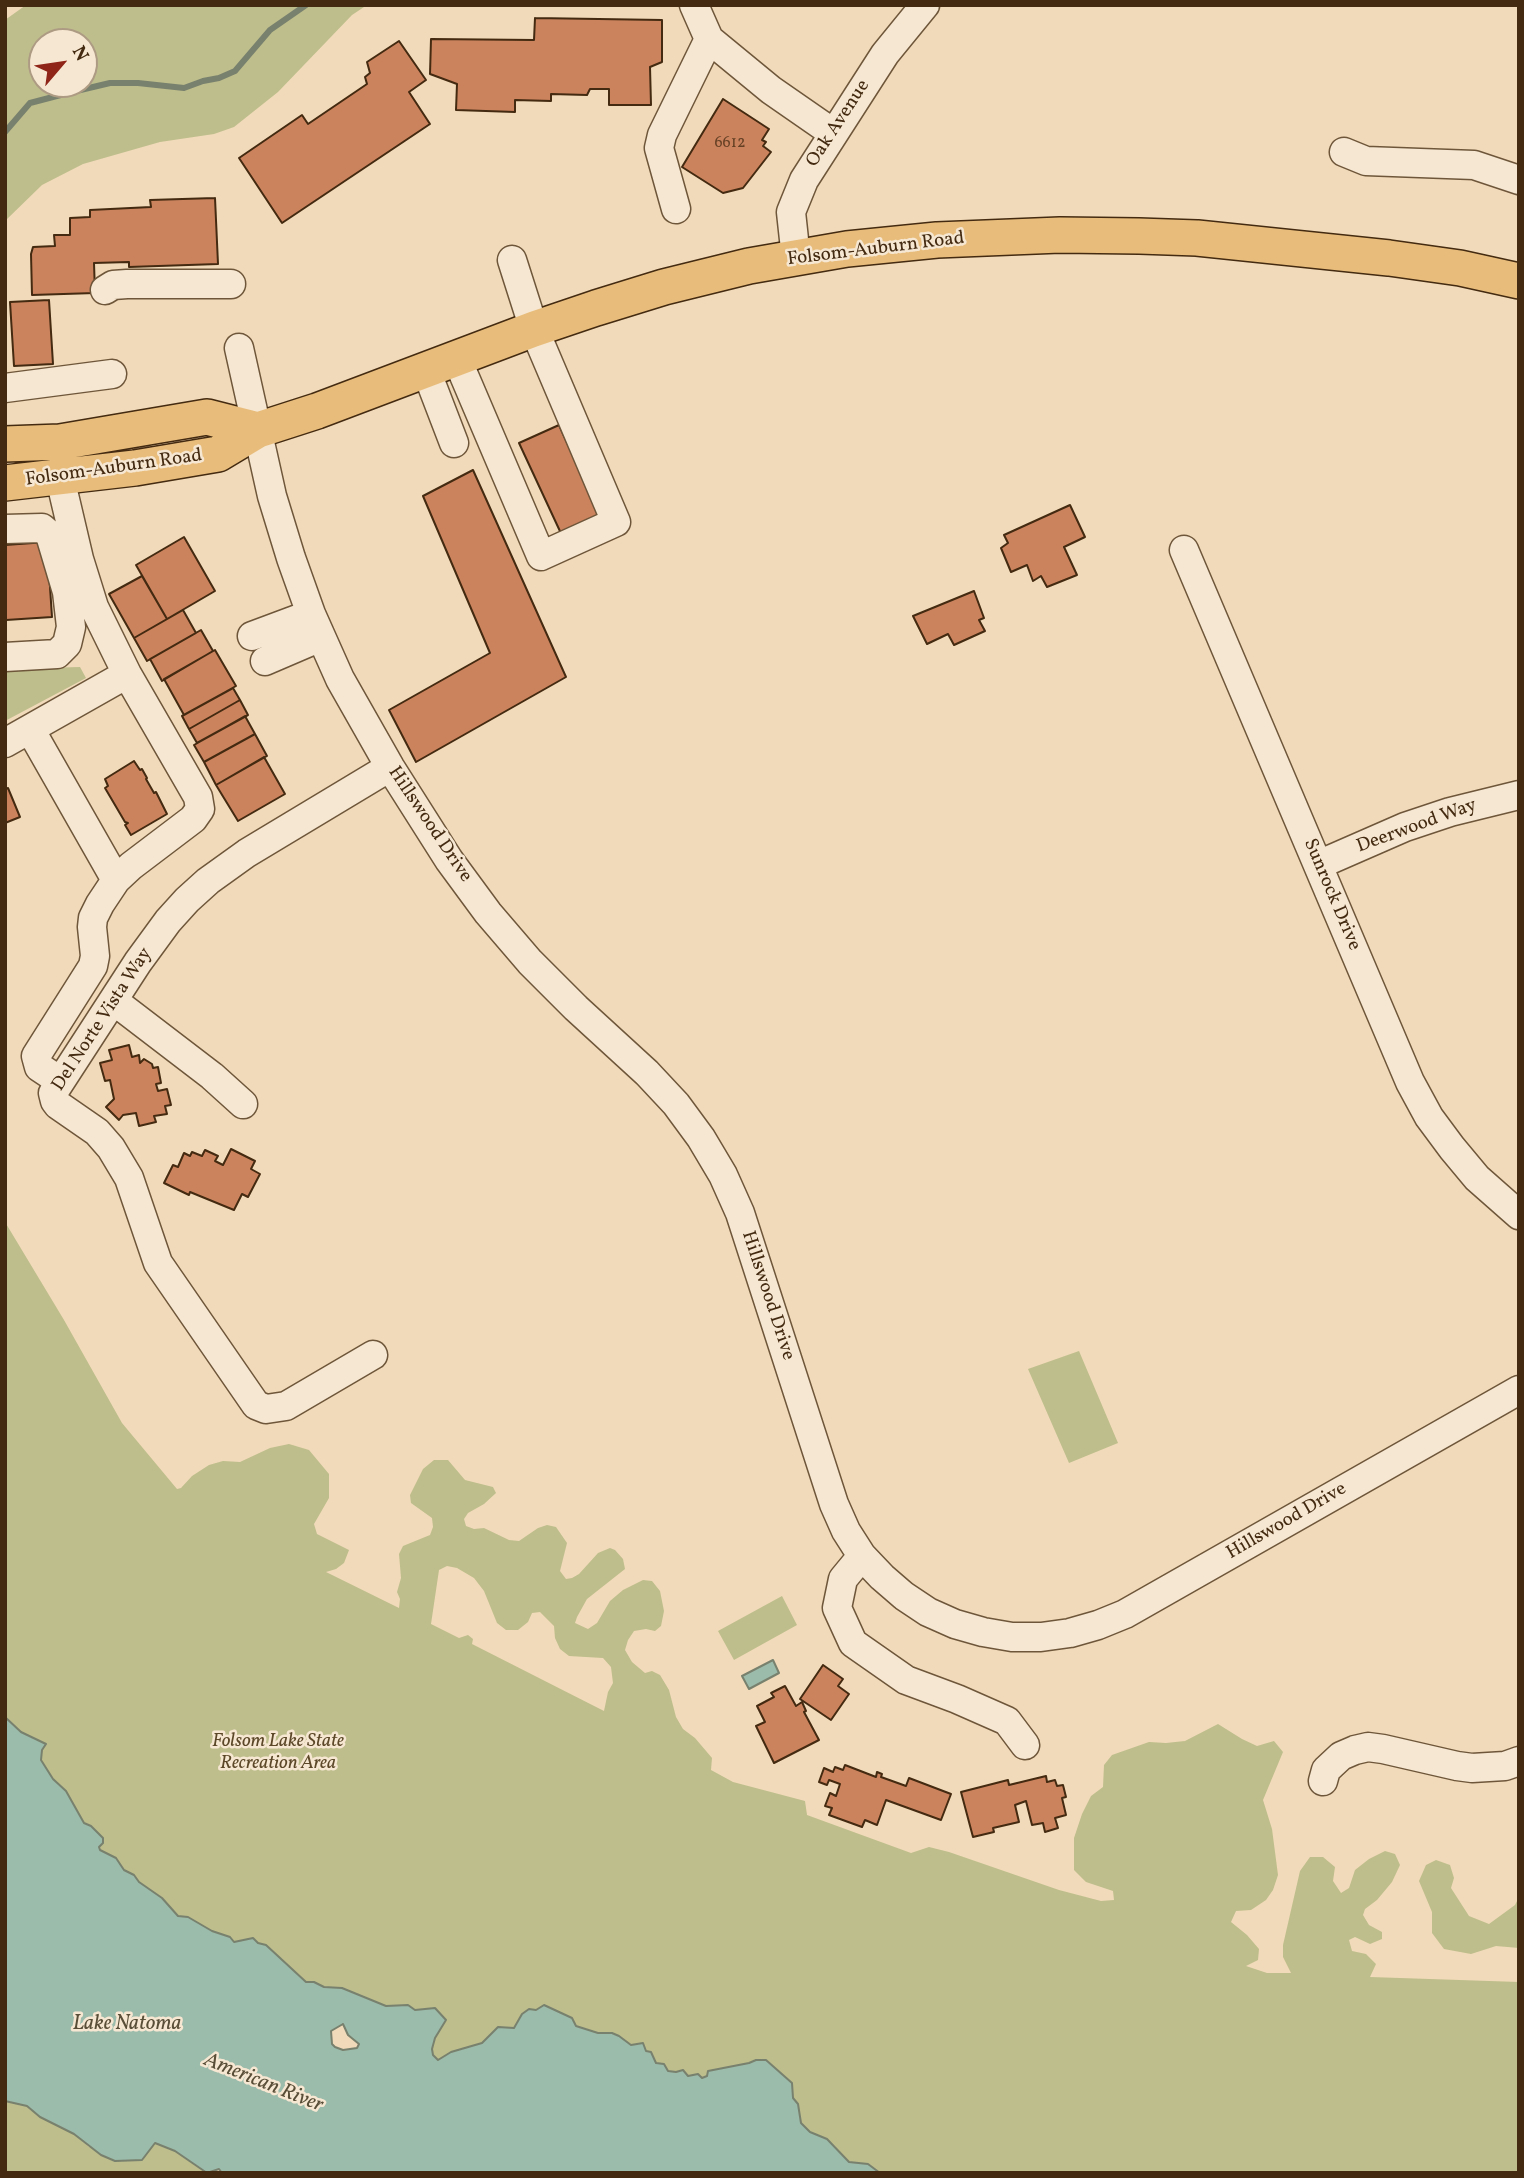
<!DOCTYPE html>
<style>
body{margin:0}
#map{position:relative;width:1524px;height:2178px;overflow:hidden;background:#f1dab9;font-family:Vollkorn,serif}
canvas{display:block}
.frame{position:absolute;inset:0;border:7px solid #432a10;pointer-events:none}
.north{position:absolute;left:28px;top:28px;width:70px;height:70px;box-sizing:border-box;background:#f6e7d2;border:2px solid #ae9b84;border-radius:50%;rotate:61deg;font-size:19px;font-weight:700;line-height:28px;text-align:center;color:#432a10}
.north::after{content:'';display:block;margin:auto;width:24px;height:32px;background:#8f2418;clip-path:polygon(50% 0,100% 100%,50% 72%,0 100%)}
</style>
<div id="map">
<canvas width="1524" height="2178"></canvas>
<div class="frame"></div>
<div class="north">N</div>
</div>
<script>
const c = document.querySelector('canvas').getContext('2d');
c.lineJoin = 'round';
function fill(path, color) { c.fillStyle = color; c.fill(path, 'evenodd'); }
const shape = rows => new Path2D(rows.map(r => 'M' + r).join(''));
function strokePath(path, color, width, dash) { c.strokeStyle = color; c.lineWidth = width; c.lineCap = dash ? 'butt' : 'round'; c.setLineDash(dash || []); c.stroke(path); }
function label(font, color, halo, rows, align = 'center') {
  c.font = font + ' Vollkorn,serif'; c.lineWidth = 5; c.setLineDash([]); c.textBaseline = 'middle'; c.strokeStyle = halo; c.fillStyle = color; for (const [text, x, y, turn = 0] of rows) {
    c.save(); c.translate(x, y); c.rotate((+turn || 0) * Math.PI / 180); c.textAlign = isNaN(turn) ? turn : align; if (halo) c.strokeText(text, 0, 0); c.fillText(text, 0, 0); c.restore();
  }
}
fill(shape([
 [26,5,367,5,352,15,278,92,234,127,214,134,160,142,83,164,42,185,5,221,5,20],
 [42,42,84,42,84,84,42,84],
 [80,667,86,678,5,721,5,669],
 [5,1222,64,1320,122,1423,177,1489,181,1488,192,1476,209,1465,223,1461,240,1462,270,1448,289,1444,309,1450,329,1474,329,1498,314,1524,317,1534,349,1550,344,1563,336,1569,326,1572,399,1608,400,1599,397,1592,401,1578,399,1554,403,1546,430,1535,433,1527,432,1518,411,1503,410,1495,423,1469,434,1460,448,1460,465,1480,493,1487,496,1493,484,1504,468,1513,464,1519,466,1526,474,1529,484,1528,509,1540,519,1541,538,1528,547,1525,556,1527,567,1543,560,1571,566,1579,572,1578,579,1574,598,1553,610,1548,615,1550,623,1559,625,1569,587,1599,577,1617,575,1623,588,1629,597,1623,610,1601,623,1590,643,1580,652,1581,660,1591,664,1611,661,1626,655,1631,646,1629,634,1631,628,1640,625,1650,632,1662,645,1673,652,1671,660,1675,669,1690,676,1717,683,1729,695,1738,712,1758,711,1770,733,1782,805,1801,807,1815,911,1853,929,1847,949,1852,1059,1890,1101,1901,1114,1900,1113,1891,1086,1882,1074,1870,1074,1838,1082,1814,1091,1796,1103,1787,1104,1765,1112,1755,1149,1742,1166,1743,1185,1741,1218,1724,1242,1739,1257,1746,1274,1741,1283,1752,1263,1800,1272,1829,1278,1875,1273,1890,1266,1900,1251,1910,1236,1911,1231,1922,1247,1935,1259,1949,1258,1960,1246,1966,1267,1973,1291,1973,1283,1957,1283,1945,1300,1871,1310,1857,1323,1857,1335,1867,1333,1881,1341,1893,1349,1888,1355,1870,1369,1859,1385,1851,1395,1854,1400,1865,1392,1882,1377,1900,1365,1909,1363,1915,1369,1925,1382,1932,1382,1939,1370,1944,1355,1937,1349,1940,1352,1951,1366,1954,1376,1964,1370,1977,1519,1982,1519,2173,880,2173,868,2164,849,2162,842,2157,835,2146,810,2132,801,2123,798,2104,793,2098,792,2083,766,2060,756,2060,749,2063,709,2071,707,2076,702,2078,688,2076,667,2071,656,2063,651,2052,646,2051,637,2045,626,2043,612,2033,598,2033,576,2026,572,2018,555,2012,536,2010,522,2014,514,2028,498,2027,482,2043,451,2052,438,2061,433,2055,432,2049,435,2038,446,2020,428,2008,415,2010,408,2005,386,2006,342,1988,324,1987,314,1982,306,1982,266,1945,258,1943,253,1938,233,1942,230,1937,212,1931,188,1917,178,1916,162,1898,139,1882,134,1875,124,1870,116,1858,100,1850,92,1826,84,1823,66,1792,53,1779,41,1760,42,1750,45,1744,21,1732,5,1717],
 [447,1566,457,1568,474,1578,484,1591,497,1623,506,1630,518,1630,528,1622,532,1613,540,1612,554,1626,555,1638,560,1649,569,1656,603,1658,611,1667,613,1683,608,1692,604,1711,472,1644,473,1639,468,1635,459,1638,431,1624,439,1570],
 [1079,1351,1118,1443,1069,1463,1028,1369],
 [782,1596,797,1625,734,1660,718,1631],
 [1436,1860,1450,1865,1454,1878,1451,1888,1469,1916,1489,1924,1515,1905,1519,1897,1519,1948,1496,1946,1471,1954,1444,1949,1432,1933,1432,1912,1419,1881,1426,1865],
 [5,2101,27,2106,40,2117,74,2134,89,2147,155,2143,175,2151,207,2173,5,2173]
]), '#bebe8c');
const water = shape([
 [773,1660,779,1673,749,1689,742,1676,773,1660],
 [5,1717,21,1732,46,1744,42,1750,41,1760,53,1779,66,1791,84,1823,91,1826,103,1838,103,1843,99,1847,100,1850,116,1858,124,1870,134,1875,139,1882,162,1898,178,1916,188,1917,212,1931,230,1937,234,1942,253,1938,258,1943,266,1945,306,1982,314,1982,324,1987,342,1988,386,2006,408,2005,415,2010,435,2008,446,2020,435,2038,432,2049,433,2055,438,2060,451,2052,482,2043,498,2027,514,2028,522,2014,529,2009,536,2010,544,2005,572,2018,576,2026,598,2033,612,2033,619,2036,631,2045,643,2043,646,2051,651,2052,656,2063,664,2064,668,2071,676,2072,683,2070,688,2076,698,2074,702,2078,707,2076,708,2071,749,2063,756,2060,766,2060,792,2083,793,2098,798,2104,801,2123,810,2132,827,2139,849,2162,868,2164,880,2173,222,2173,219,2169,207,2173,175,2151,155,2143,142,2160,115,2161,101,2155,74,2134,40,2117,27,2106,5,2101,5,1717],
 [343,2024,348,2035,359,2044,357,2048,343,2050,335,2047,332,2044,331,2031,343,2024]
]);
fill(water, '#9bbbab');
strokePath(water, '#78816d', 2);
strokePath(shape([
 [5,132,30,103,72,92,110,83,138,83,184,88,203,81,219,78,235,71,270,30,306,5]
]), '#78816d', 6);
const building = shape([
 [535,18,662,20,662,62,650,67,651,105,609,105,609,89,590,89,587,95,551,94,551,101,515,100,515,112,456,110,457,84,430,74,431,39,534,40,535,18],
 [399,41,426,80,409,92,430,124,282,223,239,158,302,115,308,124,367,84,365,77,370,73,367,62,399,41],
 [723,99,769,129,762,140,766,142,763,146,771,152,743,188,723,193,682,167,723,99],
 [215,198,218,264,129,267,129,262,94,263,95,293,32,295,31,254,33,247,55,246,54,235,70,235,70,218,90,217,90,210,151,207,150,200,215,198],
 [49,300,53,364,14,366,10,302,49,300],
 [559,425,604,523,565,542,519,443,559,425],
 [473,470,566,677,416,762,389,710,490,653,423,496,473,470],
 [1070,505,1085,537,1064,547,1077,575,1047,587,1041,576,1033,581,1027,565,1011,572,1001,548,1008,543,1004,535,1070,505],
 [184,537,215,591,167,619,136,565,184,537],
 [47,542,52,617,6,620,5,545,47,542],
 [142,576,167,619,134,638,109,594,142,576],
 [974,591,984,618,979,620,985,631,954,645,948,634,927,644,913,616,974,591],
 [183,610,196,633,147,661,134,638,183,610],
 [201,630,213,651,162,681,150,659,201,630],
 [215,650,236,686,184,715,164,679,215,650],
 [233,688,240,700,189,729,182,716,233,688],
 [240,700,248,715,197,743,189,729,240,700],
 [245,716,255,734,204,762,194,745,245,716],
 [255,734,267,756,216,785,204,762,255,734],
 [264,757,285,794,238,821,216,785,264,757],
 [134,761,140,770,142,769,147,778,146,779,154,793,156,792,167,814,131,835,125,825,128,823,125,822,105,788,108,786,105,779,134,761],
 [8,788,20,817,5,823,5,789,8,788],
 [129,1045,132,1057,139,1055,140,1063,144,1059,152,1064,153,1068,158,1067,161,1083,156,1084,158,1091,167,1089,171,1105,165,1106,167,1114,154,1116,156,1122,139,1126,136,1113,123,1115,119,1120,106,1107,114,1099,110,1080,105,1081,100,1063,112,1060,109,1050,129,1045],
 [231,1149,255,1161,251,1169,260,1174,248,1197,242,1194,234,1210,190,1192,189,1195,164,1183,173,1165,178,1167,184,1153,190,1156,192,1152,202,1156,205,1150,218,1156,215,1161,223,1165,231,1149],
 [823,1665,843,1679,838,1686,849,1694,831,1720,800,1699,823,1665],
 [785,1686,796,1706,802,1702,806,1711,804,1712,819,1740,774,1763,756,1726,765,1722,757,1706,774,1697,771,1693,785,1686],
 [845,1765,876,1777,877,1772,882,1774,881,1777,906,1786,909,1778,951,1794,941,1820,886,1800,877,1825,865,1820,862,1827,829,1815,832,1808,825,1806,830,1793,836,1796,840,1784,829,1780,827,1785,819,1782,824,1768,833,1772,835,1767,843,1770,845,1765],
 [1046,1776,1047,1782,1055,1780,1057,1786,1063,1785,1066,1797,1062,1798,1066,1815,1055,1818,1058,1828,1045,1832,1043,1823,1032,1825,1026,1801,1015,1805,1019,1822,993,1828,994,1832,973,1837,961,1792,1008,1780,1009,1785,1046,1776]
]);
fill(building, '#cb835e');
strokePath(building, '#432a10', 2);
const minor = shape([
 [709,39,771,90,833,133],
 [1344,152,1366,161,1474,165,1519,180],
 [676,209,659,148,662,135,709,39,694,5],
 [796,258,791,212,804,180,885,54,925,5],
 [105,290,113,285,127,284,231,284],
 [239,348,272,496,291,558,311,614,340,679,390,767,449,860,488,913,530,962,576,1008,647,1073,676,1104,701,1138,723,1175,740,1213,834,1504,846,1531,862,1556,882,1577,904,1596,928,1612,955,1624,983,1632,1012,1637,1041,1637,1070,1633,1098,1625,1125,1614,1519,1390],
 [457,359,541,556,616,522,534,329,512,260],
 [426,370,454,443],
 [5,388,112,374],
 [5,529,42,528,50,535,67,592,71,627,67,644,57,654,5,657],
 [1184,550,1410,1082,1429,1117,1452,1148,1477,1178,1519,1215],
 [252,636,311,614],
 [265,661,321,637],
 [30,729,116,880],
 [5,743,127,674,94,607,79,559,60,478],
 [1318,865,1405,827,1450,812,1519,795],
 [114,1001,212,1076,243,1104],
 [60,1081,39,1067,36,1056,93,966,95,956,92,927,93,918,100,904,116,880,131,866,193,819,200,809,198,797,127,674],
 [373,1355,286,1406,266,1409,256,1405,158,1263,129,1178,111,1148,97,1132,58,1105,55,1101,53,1093,138,962,168,921,187,900,208,881,247,853,390,767],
 [862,1556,843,1579,837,1608,853,1643,906,1680,957,1699,1007,1721,1025,1745],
 [1323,1781,1326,1770,1341,1756,1355,1750,1368,1747,1383,1749,1457,1766,1472,1768,1505,1766,1519,1761]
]);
const major = shape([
 [5,444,60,442,207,417,258,430],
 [5,483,135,468,218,454,258,430,317,411,534,329,596,308,664,287,749,266,847,249,937,240,1060,235,1139,236,1197,238,1389,258,1460,268,1519,281]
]);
strokePath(minor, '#6e563a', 31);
strokePath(major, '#432a10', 38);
strokePath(minor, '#f6e7d2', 28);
strokePath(major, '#e8bd7c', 35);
label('16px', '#654024', null, [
 ["6612",730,144]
]);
label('19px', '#432a10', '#f6e7d2', [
 ["Oak Avenue",839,124,-57],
 ["Folsom-Auburn Road",876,250,-7],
 ["Folsom-Auburn Road",114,469,-8],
 ["Hillswood Drive",429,825,56],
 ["Deerwood Way",1417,827,-20],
 ["Sunrock Drive",1331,895,67],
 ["Del Norte Vista Way",103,1020,-57],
 ["Hillswood Drive",767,1296,72],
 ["Hillswood Drive",1287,1522,-30]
]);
label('italic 19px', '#5c4829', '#f6e7d2', [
 ["Folsom Lake State",278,1743],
 ["Recreation Area",278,1765]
]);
label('italic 21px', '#594e37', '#f6e7d2', [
 ["Lake Natoma",127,2025],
 ["American River",263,2084,22]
]);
</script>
